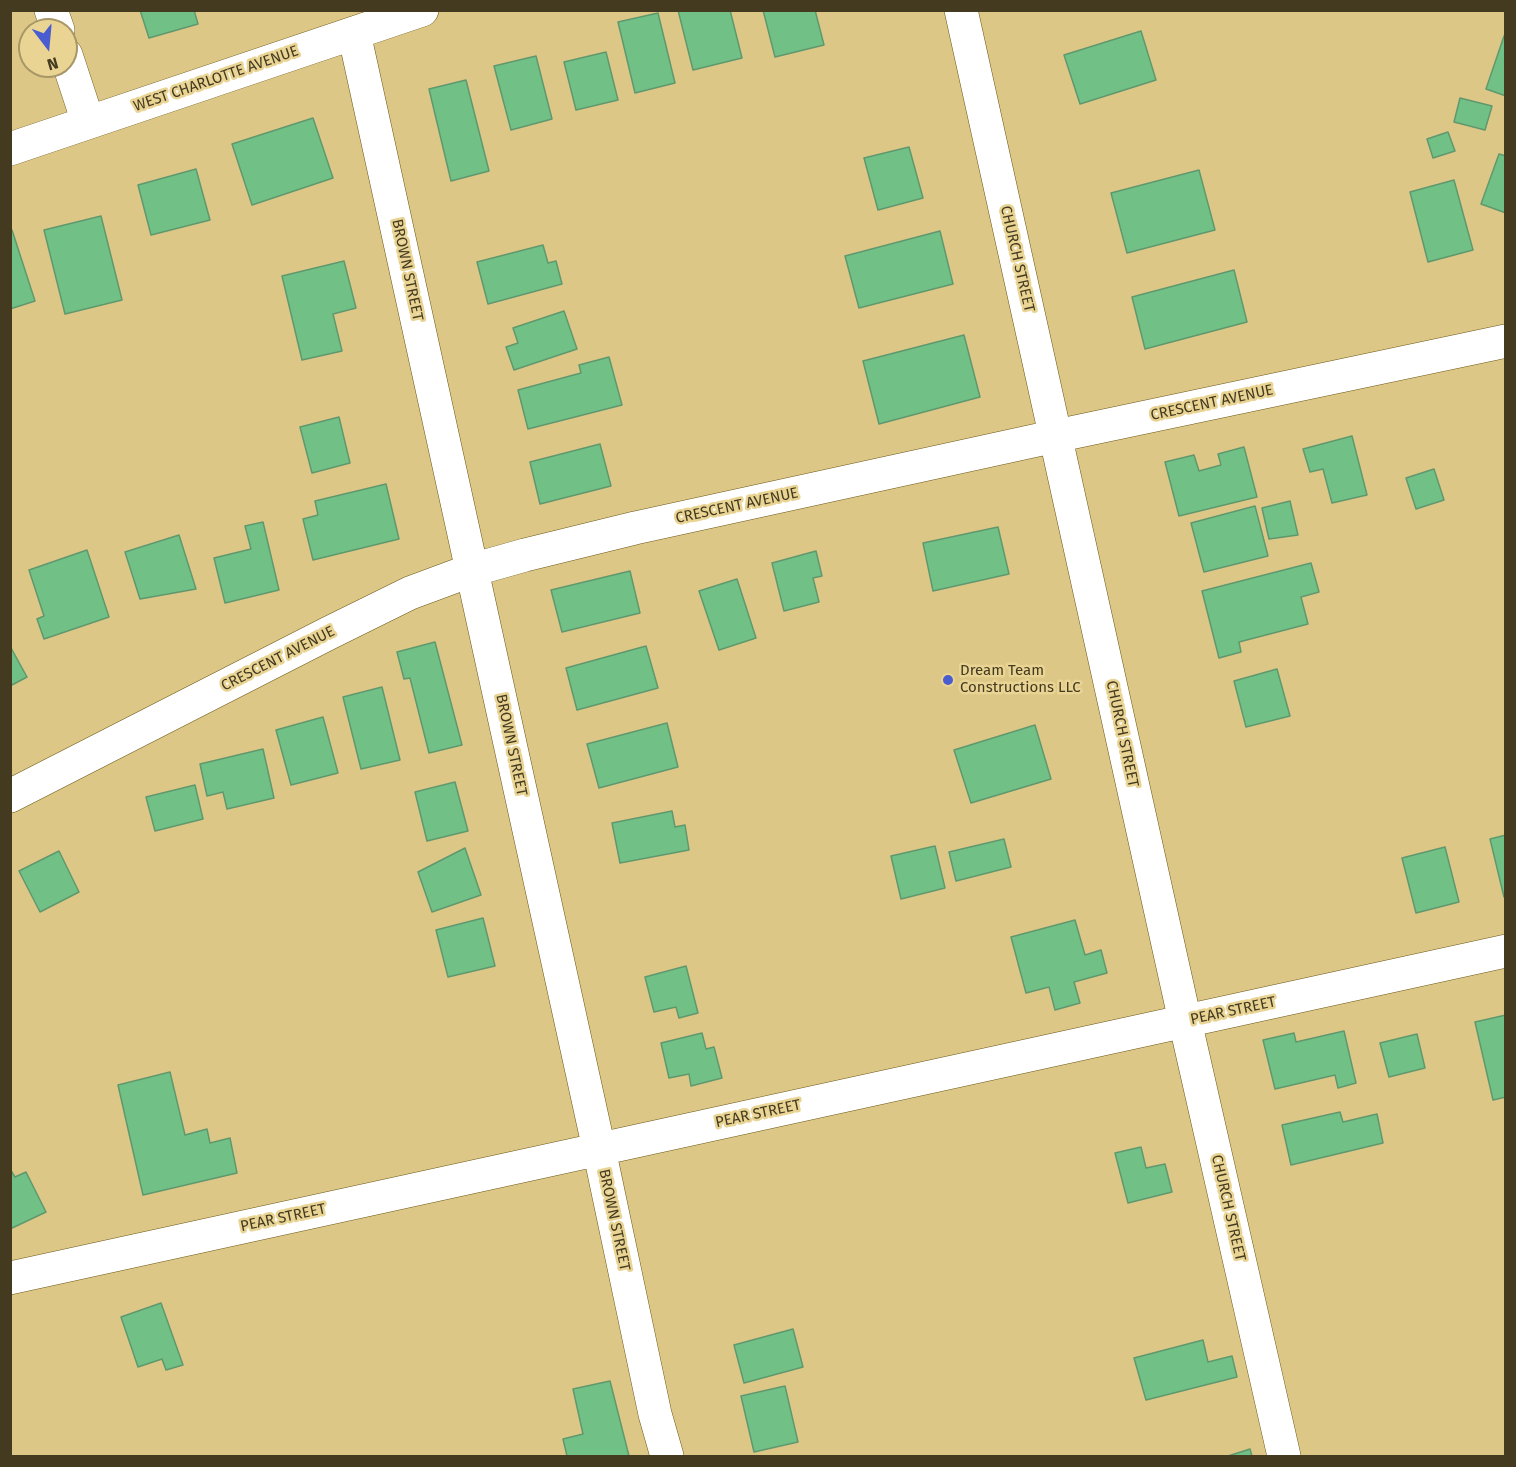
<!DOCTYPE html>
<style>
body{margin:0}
#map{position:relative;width:1516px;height:1467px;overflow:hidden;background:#dcc787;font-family:"Fira Sans",sans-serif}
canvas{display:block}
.frame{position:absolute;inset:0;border:12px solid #433a20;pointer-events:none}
.north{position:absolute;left:18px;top:18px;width:60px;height:60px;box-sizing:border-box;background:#e9d494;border:2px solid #a79666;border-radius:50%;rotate:164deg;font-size:16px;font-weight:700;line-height:24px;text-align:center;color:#433a20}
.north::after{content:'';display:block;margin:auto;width:21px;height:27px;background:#495dd1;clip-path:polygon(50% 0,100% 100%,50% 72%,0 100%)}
</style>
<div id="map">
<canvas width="1516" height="1467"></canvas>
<div class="frame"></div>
<div class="north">N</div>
</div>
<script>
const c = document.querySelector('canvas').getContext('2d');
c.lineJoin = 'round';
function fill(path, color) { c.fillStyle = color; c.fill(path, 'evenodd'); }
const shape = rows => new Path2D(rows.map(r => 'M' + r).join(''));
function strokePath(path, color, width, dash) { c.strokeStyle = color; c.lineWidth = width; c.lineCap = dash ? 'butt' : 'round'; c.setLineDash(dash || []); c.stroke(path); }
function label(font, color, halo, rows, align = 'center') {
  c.font = font + ' "Fira Sans",sans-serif'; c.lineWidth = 5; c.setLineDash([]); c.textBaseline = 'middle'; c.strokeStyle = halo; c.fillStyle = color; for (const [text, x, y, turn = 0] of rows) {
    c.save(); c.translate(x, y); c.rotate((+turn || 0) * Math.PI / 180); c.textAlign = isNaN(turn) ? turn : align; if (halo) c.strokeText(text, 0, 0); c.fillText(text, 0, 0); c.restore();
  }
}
const building = shape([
 [140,10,194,10,198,24,149,38,140,10],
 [678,10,730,10,742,58,693,70,678,10],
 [763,10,815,10,824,45,775,57,763,10],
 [658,13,675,83,635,93,618,22,658,13],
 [1141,31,1156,80,1080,104,1064,55,1141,31],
 [1504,36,1506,36,1506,96,1486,89,1504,36],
 [606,52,618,100,576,110,564,62,606,52],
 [536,56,552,119,511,130,494,66,536,56],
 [466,80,489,171,451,181,429,89,466,80],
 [1460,98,1492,106,1485,130,1454,122,1460,98],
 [313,118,333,178,252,205,232,144,313,118],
 [1448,132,1455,151,1433,158,1427,139,1448,132],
 [909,147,923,198,878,210,864,158,909,147],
 [1499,154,1506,156,1506,213,1481,204,1499,154],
 [196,169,210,220,151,235,138,185,196,169],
 [1199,170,1215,230,1127,253,1111,193,1199,170],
 [1454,180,1473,250,1428,262,1410,192,1454,180],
 [101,216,122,300,65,314,44,230,101,216],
 [10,230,12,230,35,301,10,309,10,230],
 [940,231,953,284,859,308,845,256,940,231],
 [543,245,548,263,556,261,562,284,488,304,477,262,543,245],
 [344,261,356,308,333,314,342,351,302,360,282,276,344,261],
 [1234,270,1247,322,1145,349,1132,297,1234,270],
 [564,311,577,349,514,370,506,347,518,343,513,328,564,311],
 [964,335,980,397,879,424,863,361,964,335],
 [609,357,622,405,528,429,518,390,581,373,579,365,609,357],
 [339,417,350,463,312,473,300,427,339,417],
 [1352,436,1367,495,1332,503,1323,469,1310,472,1303,449,1352,436],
 [600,444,611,486,540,504,530,462,600,444],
 [1244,447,1257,497,1179,516,1165,462,1194,455,1199,471,1221,465,1218,454,1244,447],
 [1434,469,1444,500,1416,509,1406,478,1434,469],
 [386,484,399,539,313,560,303,519,318,515,315,501,386,484],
 [1290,501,1298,535,1269,539,1262,508,1290,501],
 [1255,506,1268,556,1204,572,1191,523,1255,506],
 [263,522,279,590,225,603,214,558,251,549,245,526,263,522],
 [998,527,1009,574,933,591,923,543,998,527],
 [179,535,196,589,140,599,125,552,179,535],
 [87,550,109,617,44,639,37,619,44,616,29,570,87,550],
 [816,551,822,576,813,578,819,602,784,611,772,563,816,551],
 [1311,563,1319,592,1301,597,1308,624,1239,642,1241,652,1219,658,1202,591,1311,563],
 [630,571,640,613,562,632,551,590,630,571],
 [737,579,756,638,719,650,699,591,737,579],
 [435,642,462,745,429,753,410,678,404,679,397,652,435,642],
 [10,646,27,677,10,686,10,646],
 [646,646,658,688,577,710,566,668,646,646],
 [1277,669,1290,716,1246,727,1234,681,1277,669],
 [382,687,400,760,361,769,343,697,382,687],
 [323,717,338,773,291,785,276,730,323,717],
 [667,723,678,767,599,788,587,744,667,723],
 [1035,725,1051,779,971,803,954,750,1035,725],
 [263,749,274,798,227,809,223,792,207,796,200,764,263,749],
 [455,782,468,831,427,841,415,792,455,782],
 [195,785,203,819,155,831,146,797,195,785],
 [672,811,675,827,685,825,689,850,620,863,612,823,672,811],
 [1506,835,1506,896,1504,897,1490,839,1506,835],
 [1004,839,1011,867,956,881,949,852,1004,839],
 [935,846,945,888,901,899,891,856,935,846],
 [1445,847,1459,902,1416,913,1402,858,1445,847],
 [465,848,481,895,432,912,418,872,465,848],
 [59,851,79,892,40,912,19,871,59,851],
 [483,918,495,966,448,977,436,930,483,918],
 [1075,920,1085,955,1101,950,1107,973,1074,982,1080,1003,1055,1010,1049,987,1026,993,1011,937,1075,920],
 [686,966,698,1013,679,1018,676,1007,654,1012,645,977,686,966],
 [1506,1015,1506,1097,1493,1100,1475,1022,1506,1015],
 [1344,1031,1356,1083,1338,1088,1335,1075,1275,1089,1263,1040,1294,1033,1296,1042,1344,1031],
 [702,1033,706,1049,714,1047,722,1078,691,1086,689,1074,669,1078,661,1043,702,1033],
 [1417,1034,1425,1068,1389,1077,1380,1043,1417,1034],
 [170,1072,185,1135,207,1129,210,1143,230,1138,237,1173,143,1195,118,1085,170,1072],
 [1340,1112,1343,1122,1377,1114,1383,1143,1291,1165,1282,1125,1340,1112],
 [1141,1147,1146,1168,1165,1164,1172,1192,1128,1203,1115,1153,1141,1147],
 [10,1169,15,1177,26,1172,46,1212,10,1229,10,1169],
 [161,1303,183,1365,166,1370,162,1359,138,1367,121,1317,161,1303],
 [793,1329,803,1367,744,1383,734,1345,793,1329],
 [1203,1340,1208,1362,1232,1356,1237,1377,1146,1400,1134,1358,1203,1340],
 [610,1381,629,1456,567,1456,563,1439,583,1434,573,1389,610,1381],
 [785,1386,798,1442,754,1452,741,1396,785,1386],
 [1250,1449,1252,1456,1228,1456,1250,1449]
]);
fill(building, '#71c187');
strokePath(building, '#60986e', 1.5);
const minor = shape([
 [51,10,58,30],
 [961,10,1185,1021,1284,1456],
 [354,33,599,1149,655,1414,667,1456],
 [66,55,88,122],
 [10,149,422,10],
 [10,796,329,633,410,593,472,570,525,555,635,528,1056,436,1506,341],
 [10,1278,1506,951]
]);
strokePath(minor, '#6d5918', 34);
strokePath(minor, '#fff', 33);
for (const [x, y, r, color] of [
 [948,680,6,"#495dd1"]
]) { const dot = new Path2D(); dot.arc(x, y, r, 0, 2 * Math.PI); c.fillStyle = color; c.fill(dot); strokePath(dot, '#e9d494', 2); }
label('15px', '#433a20', '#e9d494', [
 ["WEST CHARLOTTE AVENUE",216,79,-19],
 ["CHURCH STREET",1017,259,77],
 ["BROWN STREET",407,270,78],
 ["CRESCENT AVENUE",1212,403,-12],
 ["CRESCENT AVENUE",737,506,-12],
 ["CRESCENT AVENUE",278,659,-27],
 ["CHURCH STREET",1122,734,78],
 ["BROWN STREET",511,745,78],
 ["PEAR STREET",1233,1011,-12],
 ["PEAR STREET",758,1114,-12],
 ["CHURCH STREET",1228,1208,77],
 ["PEAR STREET",283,1218,-12],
 ["BROWN STREET",614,1220,78]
]);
label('15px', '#433a20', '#e9d494', [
 ["Dream Team",960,671],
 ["Constructions LLC",960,688]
], 'left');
</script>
